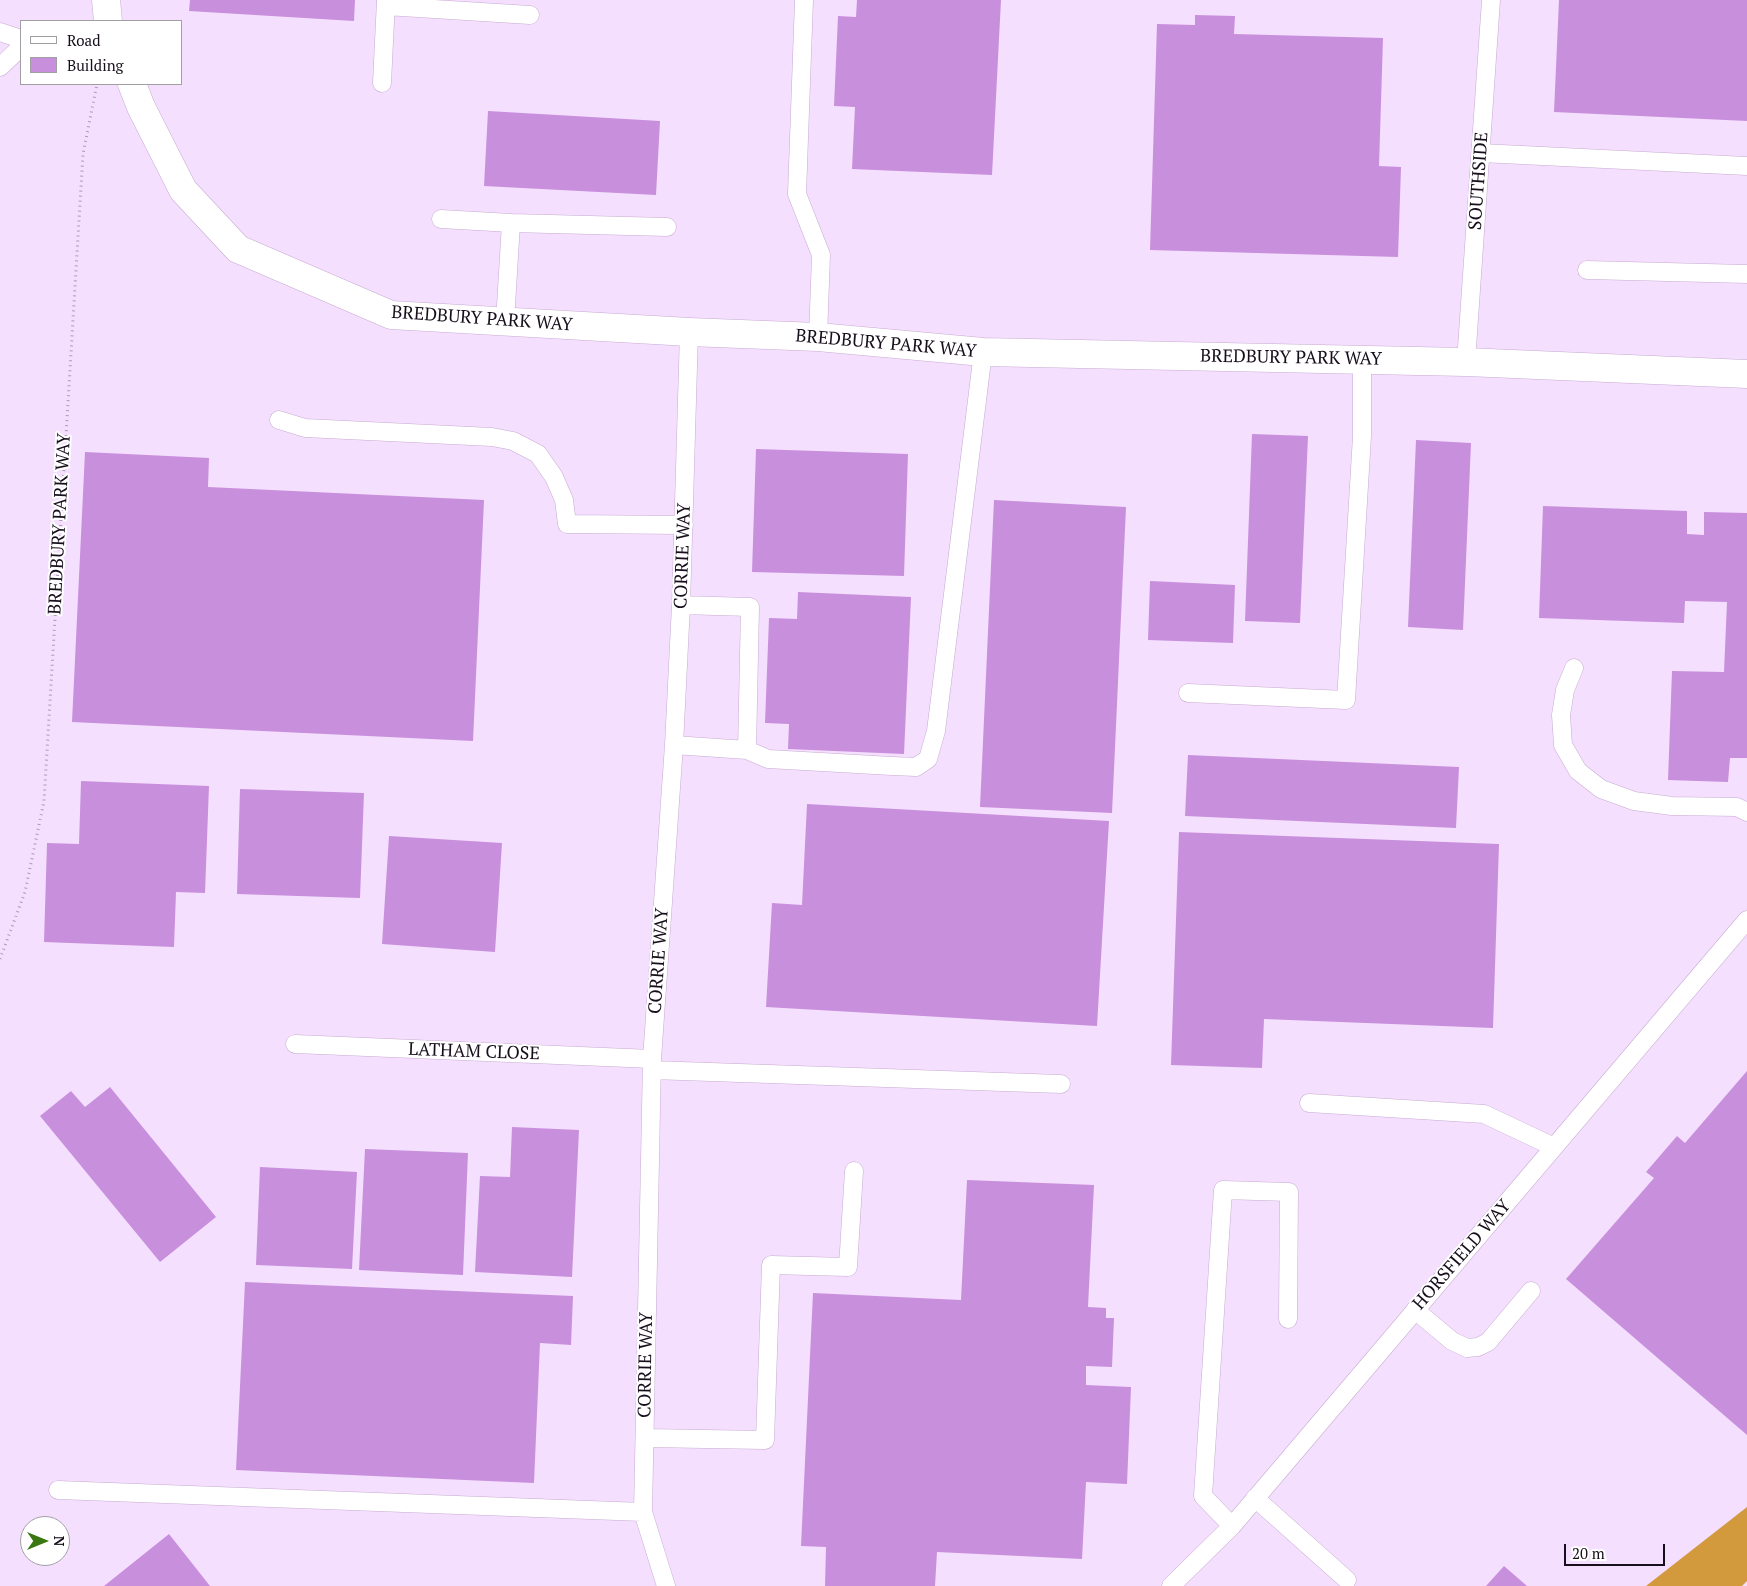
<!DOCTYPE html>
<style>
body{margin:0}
#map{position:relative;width:1747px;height:1586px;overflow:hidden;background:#f5dffe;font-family:"PT Serif",serif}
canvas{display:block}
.legend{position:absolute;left:20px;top:20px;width:162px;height:65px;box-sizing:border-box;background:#fff;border:1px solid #a29fa4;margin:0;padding:6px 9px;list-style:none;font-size:15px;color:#170e1b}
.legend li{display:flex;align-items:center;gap:10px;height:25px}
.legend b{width:25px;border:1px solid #a29fa4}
.north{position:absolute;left:20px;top:1516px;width:50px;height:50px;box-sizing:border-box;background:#fff;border:1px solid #a29fa4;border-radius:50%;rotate:90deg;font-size:14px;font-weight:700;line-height:20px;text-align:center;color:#170e1b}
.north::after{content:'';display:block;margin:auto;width:18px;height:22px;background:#397711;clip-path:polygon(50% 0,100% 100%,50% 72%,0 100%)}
.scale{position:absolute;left:1564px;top:1544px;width:101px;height:22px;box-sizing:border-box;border:2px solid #170e1b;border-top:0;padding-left:6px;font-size:15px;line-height:18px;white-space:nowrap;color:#170e1b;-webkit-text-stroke:4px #fff;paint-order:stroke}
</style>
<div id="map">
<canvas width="1747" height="1586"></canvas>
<ul class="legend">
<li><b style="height:6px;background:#fff"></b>Road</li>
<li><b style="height:14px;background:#c88fdd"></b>Building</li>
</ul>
<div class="north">N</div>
<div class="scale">20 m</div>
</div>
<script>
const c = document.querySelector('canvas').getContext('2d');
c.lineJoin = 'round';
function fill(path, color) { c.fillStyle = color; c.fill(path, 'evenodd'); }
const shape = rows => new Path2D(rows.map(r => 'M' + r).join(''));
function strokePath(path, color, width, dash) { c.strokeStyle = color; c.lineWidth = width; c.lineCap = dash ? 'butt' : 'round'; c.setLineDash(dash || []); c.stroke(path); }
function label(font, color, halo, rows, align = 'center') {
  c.font = font + ' "PT Serif",serif'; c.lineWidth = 4; c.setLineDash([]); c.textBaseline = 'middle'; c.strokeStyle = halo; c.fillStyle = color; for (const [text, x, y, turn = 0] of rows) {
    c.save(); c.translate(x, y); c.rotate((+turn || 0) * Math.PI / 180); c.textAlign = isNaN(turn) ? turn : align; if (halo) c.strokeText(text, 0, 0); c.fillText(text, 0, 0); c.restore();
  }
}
fill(shape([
 [1747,1507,1747,1581,1742,1586,1646,1586]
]), '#d29a3d');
fill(shape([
 [190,0,355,0,354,21,189,11],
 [857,0,1001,0,992,175,852,169,855,107,834,106,838,16,856,17],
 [1559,0,1747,0,1747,121,1554,112],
 [1195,15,1235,16,1234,34,1383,38,1379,166,1401,167,1398,257,1150,250,1157,24,1195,25],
 [488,111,660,121,656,195,484,186],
 [1252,434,1308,436,1300,623,1245,621],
 [1416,440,1471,443,1463,630,1408,627],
 [756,449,908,454,904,576,752,572],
 [85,452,209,458,208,487,484,500,473,741,72,722],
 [994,500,1126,507,1112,813,980,807],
 [1543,506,1687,511,1687,534,1704,535,1704,512,1747,513,1747,758,1730,758,1728,782,1668,780,1672,671,1724,672,1727,602,1685,601,1684,623,1539,618],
 [1150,581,1235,585,1233,643,1148,640],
 [798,592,911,597,904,754,788,749,789,724,765,723,769,618,797,619],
 [1188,755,1459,767,1456,828,1185,816],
 [81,781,209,786,205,893,176,892,174,947,44,942,47,843,79,844],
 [240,789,364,793,360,898,237,894],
 [807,804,1109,821,1097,1026,766,1007,772,903,802,905],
 [1179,832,1499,844,1493,1028,1264,1019,1262,1068,1171,1065],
 [389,836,502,843,495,952,382,944],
 [1747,1071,1747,1435,1566,1279,1654,1178,1646,1172,1677,1136,1685,1143],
 [110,1087,216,1217,160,1262,40,1116,71,1091,85,1107],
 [512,1127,579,1130,572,1277,475,1272,480,1176,510,1177],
 [365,1149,468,1153,463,1275,359,1270],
 [260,1167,357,1172,352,1269,256,1265],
 [967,1180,1094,1185,1088,1307,1106,1308,1106,1318,1114,1318,1112,1367,1086,1366,1086,1385,1131,1387,1127,1484,1086,1482,1082,1559,937,1552,935,1586,825,1586,826,1547,801,1546,813,1293,961,1300],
 [245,1282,573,1296,571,1345,540,1343,534,1483,236,1470],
 [169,1534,210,1586,104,1586],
 [1504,1566,1527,1586,1486,1586]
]), '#c88fdd');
const lane = shape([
 [804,0,797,194,821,255,818,337],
 [386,6,530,15],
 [0,32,21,39],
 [0,67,21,47],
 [382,83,386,0],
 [1481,153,1747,166],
 [441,219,511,223],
 [1587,270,1747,274],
 [505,322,511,223,667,227],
 [1466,362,1491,0],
 [279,420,305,428,492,437,513,441,538,454,554,477,564,500,567,524,684,525],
 [681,605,750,607,747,750],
 [1574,668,1565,690,1561,715,1563,745,1578,771,1601,789,1634,801,1672,806,1737,807,1747,812],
 [1188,693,1346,700,1362,436,1362,359],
 [674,745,747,750,768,759,892,766,916,767,928,759,936,731,983,352],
 [295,1044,652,1059],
 [652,1070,1061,1084],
 [1309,1103,1484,1114,1554,1147],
 [1415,1310,1452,1341,1467,1348,1478,1347,1488,1342,1531,1291],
 [645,1438,765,1440,771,1265,848,1267,854,1171],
 [58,1490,643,1512],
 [1255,1498,1347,1580],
 [1232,1526,1203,1496,1223,1190,1289,1192,1288,1319],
 [666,1586,643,1512,652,1059,674,745,681,605,689,332],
 [1171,1586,1232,1526,1747,920]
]);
const street = shape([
 [106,0,108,21],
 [132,84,141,107,183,190,238,249,391,315,689,332,818,337,983,352,1466,362,1747,374]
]);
strokePath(lane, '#c6abd0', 19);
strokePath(street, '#c6abd0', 29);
strokePath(shape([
 [0,959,25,892,44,801,83,154,97,84]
]), '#ac9ab3', 3, [1, 4]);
strokePath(lane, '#fff', 18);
strokePath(street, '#fff', 28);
label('18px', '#170e1b', '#fff', [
 ["SOUTHSIDE",1479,181,-86],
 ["BREDBURY PARK WAY",482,319,4],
 ["BREDBURY PARK WAY",886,344,5],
 ["BREDBURY PARK WAY",1291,358,1],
 ["BREDBURY PARK WAY",60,524,-87],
 ["CORRIE WAY",683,556,-88],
 ["CORRIE WAY",659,961,-86],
 ["LATHAM CLOSE",474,1052,2],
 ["HORSFIELD WAY",1462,1255,-49],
 ["CORRIE WAY",646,1365,-89]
]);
</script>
